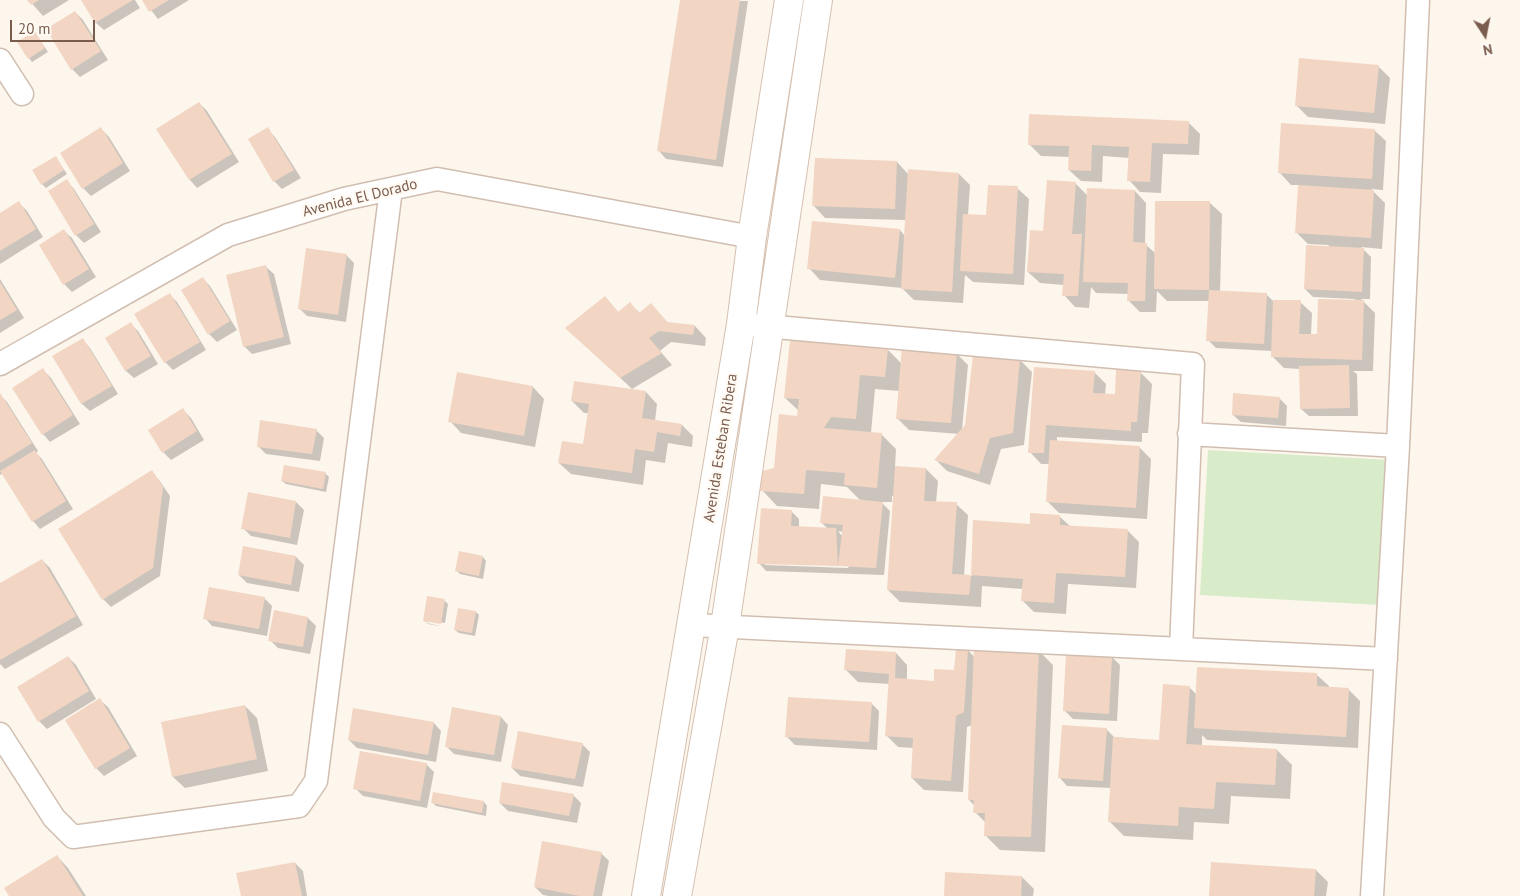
<!DOCTYPE html>
<style>
body{margin:0}
#map{position:relative;width:1520px;height:896px;overflow:hidden;background:#fdf6ec;font-family:"PT Sans",sans-serif}
canvas{display:block}
.north{position:absolute;left:1460px;top:10px;width:50px;height:50px;-webkit-text-stroke:4px #fffaf3;paint-order:stroke;rotate:169deg;font-size:14px;font-weight:700;line-height:20px;text-align:center;color:#7a5c4d}
.north::after{content:'';display:block;margin:auto;width:18px;height:22px;background:#7a5c4d;clip-path:polygon(50% 0,100% 100%,50% 72%,0 100%)}
.scale{position:absolute;left:10px;top:20px;width:85px;height:22px;box-sizing:border-box;border:2px solid #7a5c4d;border-top:0;padding-left:6px;font-size:15px;line-height:18px;white-space:nowrap;color:#7a5c4d;-webkit-text-stroke:4px #fffaf3;paint-order:stroke}
</style>
<div id="map">
<canvas width="1520" height="896"></canvas>
<div class="north">N</div>
<div class="scale">20 m</div>
</div>
<script>
const c = document.querySelector('canvas').getContext('2d');
c.lineJoin = 'round';
function fill(path, color) { c.fillStyle = color; c.fill(path, 'evenodd'); }
const shape = rows => new Path2D(rows.map(r => 'M' + r).join(''));
function strokePath(path, color, width, dash) { c.strokeStyle = color; c.lineWidth = width; c.lineCap = dash ? 'butt' : 'round'; c.setLineDash(dash || []); c.stroke(path); }
function label(font, color, halo, rows, align = 'center') {
  c.font = font + ' "PT Sans",sans-serif'; c.lineWidth = 5; c.setLineDash([]); c.textBaseline = 'middle'; c.strokeStyle = halo; c.fillStyle = color; for (const [text, x, y, turn = 0] of rows) {
    c.save(); c.translate(x, y); c.rotate((+turn || 0) * Math.PI / 180); c.textAlign = isNaN(turn) ? turn : align; if (halo) c.strokeText(text, 0, 0); c.fillText(text, 0, 0); c.restore();
  }
}
fill(shape([
 [1208,450,1389,460,1380,605,1200,595]
]), '#d8ecc9');
fill(shape([
 [29,0,69,0,43,16],
 [82,0,135,0,140,8,104,30,96,23],
 [143,0,189,0,158,19],
 [681,0,748,1,723,167,666,159,659,151],
 [75,12,83,20,108,60,80,77,72,69],
 [38,37,48,52,32,62,29,58],
 [1378,66,1390,78,1385,124,1308,117,1296,105],
 [199,103,207,111,239,162,197,188,190,180,158,129],
 [1188,122,1200,134,1199,155,1163,154,1161,193,1140,192,1129,180,1130,158,1103,156,1102,182,1081,181,1069,170,1070,157,1041,156,1029,144],
 [101,129,109,137,130,171,91,196,83,188],
 [267,129,275,137,301,178,282,189,274,181],
 [1374,130,1386,141,1383,190,1371,189,1385,203,1382,249,1361,247,1371,257,1370,299,1361,299,1375,313,1373,371,1353,371,1357,374,1358,416,1309,416,1301,409,1300,369,1284,368,1272,356,1272,351,1216,348,1208,340,1210,301,1167,301,1157,291,1156,312,1140,312,1128,300,1129,294,1096,293,1091,287,1089,308,1075,307,1064,295,1064,285,1040,283,1028,272,1044,232,1075,183,1088,196,1135,191,1146,203,1145,244,1155,253,1210,203,1222,214,1220,292,1266,294,1273,301,1300,302,1312,313,1311,335,1318,335,1355,301,1355,299,1313,297,1305,289,1329,245,1308,244,1296,232,1299,185,1291,185,1280,173],
 [56,158,67,174,46,188,42,184],
 [897,162,909,175,959,174,970,185,968,215,987,216,1017,188,1029,199,1024,285,973,282,965,275,963,303,914,300,902,288,820,280,809,268,813,222,900,230,905,236,906,220,825,218,814,206],
 [67,181,74,189,101,232,84,243,76,235],
 [19,203,27,211,43,237,0,264,0,215],
 [64,231,72,238,96,277,72,292,64,284],
 [346,255,354,263,346,322,307,316,299,308],
 [266,267,274,274,291,344,252,354,244,346],
 [202,278,210,286,237,330,217,342,209,334],
 [0,279,24,318,0,333],
 [169,294,177,302,206,350,173,370,165,362],
 [605,297,619,313,630,304,640,313,651,304,668,323,695,326,706,338,705,346,671,342,660,351,672,365,632,389,579,339],
 [131,324,138,331,158,364,134,378,126,371,107,338],
 [83,340,90,348,118,394,90,411,82,404,54,357],
 [887,349,902,364,956,353,968,365,962,430,967,425,974,356,1020,360,1032,372,1024,445,1001,449,990,485,947,471,936,460,959,434,909,430,898,419,900,391,875,389,871,433,881,434,896,449,895,467,926,469,938,481,936,503,956,504,968,515,964,576,972,576,974,522,1031,525,1059,516,1071,527,1127,530,1139,542,1136,588,1068,584,1066,614,1034,612,1023,601,1023,589,982,586,981,607,900,602,888,590,895,496,892,496,892,502,881,502,890,511,884,575,766,571,759,563,791,511,799,519,799,527,828,529,821,522,861,501,847,487,821,484,819,509,777,506,762,490,775,469,798,417,799,411,785,398],
 [838,531,844,532,843,537],
 [765,563,849,566,848,568,765,565],
 [1035,368,1094,372,1106,384,1105,395,1116,396,1140,372,1152,384,1148,433,1142,433,1142,442,1057,437,1057,442,1139,447,1151,459,1147,519,1059,513,1047,501,1050,464,1041,464,1030,452],
 [43,370,51,378,80,424,50,442,43,434],
 [533,387,544,399,535,447,461,433,450,421],
 [646,392,657,404,655,421,682,425,693,436,692,447,668,443,665,463,646,460,643,485,571,474,559,463,584,445,589,413,584,413,572,401],
 [0,395,7,402,38,451,36,453,42,459,73,509,40,529,33,521,3,473,0,475],
 [1279,398,1287,406,1286,426,1241,422,1233,415],
 [183,410,191,418,204,440,171,460,163,452],
 [316,430,324,438,320,461,266,454,258,446],
 [151,472,159,480,170,496,160,576,111,607,103,599],
 [325,473,329,477,326,492,286,484,282,481],
 [249,494,296,502,304,510,297,545,251,536,243,528],
 [296,557,304,565,299,592,247,583,239,575],
 [483,557,486,561,483,579,460,574,456,570],
 [42,560,50,568,83,625,5,669,0,664,0,585],
 [264,598,272,606,267,636,212,626,205,618],
 [445,601,448,604,445,623,427,620,427,623,444,627,428,624,424,620],
 [476,612,479,615,475,636,459,633,455,630],
 [308,618,316,626,310,654,278,648,270,640],
 [968,650,975,658,1038,650,1053,665,1045,852,1000,850,985,835,986,823,975,812,975,806,969,800,972,725,967,727,963,792,924,790,912,778,914,748,898,747,886,735,890,684,858,682,846,670,896,653,907,665,907,680,935,682,955,671],
 [68,657,76,665,96,699,47,729,39,721],
 [1112,657,1120,665,1117,721,1073,719,1065,711],
 [1317,675,1329,686,1329,688,1349,690,1360,701,1358,748,1207,740,1202,735,1202,746,1277,750,1292,765,1290,799,1231,796,1229,824,1194,822,1193,840,1124,836,1109,821,1111,788,1067,786,1060,778,1106,729,1114,737,1160,741,1189,687,1197,695],
 [100,700,108,707,137,756,104,776,96,768,67,720],
 [871,703,879,711,877,750,795,745,787,737],
 [245,706,257,718,268,771,185,788,173,777],
 [501,717,508,725,501,762,454,754,446,746],
 [434,723,441,731,436,762,357,748,349,740],
 [582,744,590,752,583,787,520,776,512,768],
 [426,764,434,772,427,808,363,796,355,788],
 [573,795,581,803,577,823,508,811,500,803],
 [484,802,487,806,486,816,436,806,433,803],
 [601,853,609,861,602,896,549,896,543,895,535,887],
 [57,856,68,868,86,896,11,896],
 [295,863,303,871,307,896,242,896],
 [1316,870,1328,882,1326,896,1210,896],
 [1022,877,1034,889,1033,896,1041,896,945,896]
]), '#0003');
fill(shape([
 [27,0,39,0,31,5],
 [81,0,133,0,95,23],
 [142,0,169,0,149,12],
 [680,0,740,0,716,160,657,151],
 [75,11,101,51,71,70,46,29],
 [35,31,45,48,28,59,17,42],
 [1299,58,1379,65,1374,113,1295,106],
 [199,102,232,154,189,180,156,129],
 [1029,114,1189,121,1188,144,1152,143,1150,182,1127,181,1129,147,1092,145,1091,171,1068,170,1069,146,1028,145],
 [1281,123,1375,129,1372,179,1278,173],
 [101,127,123,163,82,189,60,153],
 [268,127,294,170,273,182,248,139],
 [56,156,64,170,41,185,32,170],
 [815,158,897,161,895,209,812,206],
 [908,169,959,173,952,292,901,289],
 [67,179,94,224,75,236,48,191],
 [1047,180,1076,182,1072,234,1082,234,1078,296,1062,296,1064,274,1027,272,1030,230,1043,231],
 [988,185,1018,186,1013,274,960,271,963,214,986,215],
 [1298,185,1374,190,1371,238,1295,233],
 [1087,188,1135,190,1133,242,1147,243,1145,301,1127,301,1128,283,1083,282],
 [19,201,36,229,0,251,0,213],
 [1155,201,1210,201,1209,290,1267,293,1264,344,1206,341,1209,290,1154,289],
 [812,221,900,229,895,278,807,269],
 [64,229,89,269,63,285,39,245],
 [1306,245,1364,248,1362,292,1304,289],
 [306,248,347,254,338,315,298,309],
 [266,265,284,337,243,347,226,275],
 [203,277,230,321,208,335,181,290],
 [0,282,17,310,0,320],
 [170,293,200,342,164,363,134,314],
 [605,296,618,312,630,302,639,313,651,303,667,322,695,325,693,335,659,331,649,338,662,353,620,378,565,328],
 [1318,299,1364,300,1362,360,1271,357,1273,300,1301,300,1299,334,1317,334],
 [131,322,151,356,125,371,105,338],
 [83,338,112,386,81,404,52,356],
 [790,340,888,348,885,377,860,375,856,419,831,417,824,428,882,433,877,488,844,485,845,473,806,470,804,494,760,491,762,471,774,468,779,414,797,416,799,399,784,398],
 [902,347,957,352,951,423,896,419],
 [973,355,1020,359,1013,433,990,438,979,474,934,460,965,425],
 [1349,365,1350,408,1300,409,1299,366],
 [1034,367,1095,371,1093,393,1115,394,1116,369,1141,371,1137,422,1131,422,1131,431,1046,425,1044,453,1028,453],
 [43,368,73,415,42,435,12,388],
 [457,372,533,386,524,436,448,422],
 [574,381,646,391,642,418,682,424,680,436,657,432,654,452,635,449,632,473,558,463,562,441,583,444,589,404,571,401],
 [0,393,32,443,0,463],
 [1233,393,1280,397,1278,418,1232,415],
 [183,408,197,431,162,453,148,430],
 [260,420,317,429,312,454,257,447],
 [1050,440,1140,446,1136,508,1046,502],
 [35,450,66,501,32,522,0,471],
 [284,465,326,472,323,489,281,481],
 [895,466,926,468,924,501,957,502,952,574,971,575,969,595,887,590],
 [152,470,163,487,153,568,102,600,58,529],
 [248,492,296,501,290,538,241,529],
 [823,496,883,502,876,568,838,566,843,525,820,523],
 [761,508,792,510,791,526,836,528,838,566,757,564],
 [1030,513,1060,515,1060,525,1128,529,1125,577,1056,573,1054,603,1021,601,1023,579,971,575,973,520,1030,524],
 [243,546,296,556,291,585,238,575],
 [459,551,483,556,479,576,455,571],
 [42,559,76,616,0,660,0,583],
 [209,587,265,597,259,629,203,619],
 [427,596,445,599,441,624,423,621],
 [458,608,476,611,472,633,454,630],
 [274,610,308,617,303,647,268,641],
 [974,647,1039,649,1031,837,984,836,985,813,973,813,974,800,968,800],
 [956,648,968,649,964,712,956,716,951,781,911,778,913,738,885,736,889,674,844,670,846,649,896,652,895,678,934,681,934,669,954,670],
 [1066,653,1112,656,1109,714,1063,711],
 [68,656,89,691,38,722,17,687],
 [1197,667,1317,673,1317,686,1349,688,1346,737,1194,728],
 [1163,684,1190,686,1186,744,1277,749,1275,785,1216,782,1214,809,1179,807,1178,826,1108,822,1113,737,1159,740],
 [788,697,872,702,869,742,785,737],
 [100,698,130,748,95,769,65,720],
 [245,705,257,759,172,777,161,722],
 [452,707,501,716,494,755,445,747],
 [353,708,434,722,428,755,348,740],
 [1062,725,1107,728,1103,781,1058,778],
 [518,731,583,743,575,779,511,768],
 [360,751,427,763,420,801,353,789],
 [502,782,574,794,569,816,499,803],
 [433,792,484,801,482,813,431,803],
 [542,841,602,852,593,896,580,896,534,887],
 [57,855,83,896,9,896,4,888],
 [295,862,302,896,241,896,236,873],
 [1211,862,1316,869,1314,896,1209,896],
 [945,872,1022,876,1021,896,944,896]
]), '#f3d5c3');
const street = shape([
 [0,60,22,94],
 [753,325,1193,364,1181,649],
 [0,364,228,235,344,199,437,179,752,237],
 [1189,434,1398,446],
 [692,625,1386,659],
 [0,734,54,818,73,837,299,806,316,781,391,189],
 [1372,896,1398,446,1418,0]
]);
const secondary = shape([
 [646,896,741,324,752,237,789,0],
 [677,896,725,626,818,0]
]);
strokePath(street, '#d1beb0', 25);
strokePath(secondary, '#d6c0b0', 30);
strokePath(street, '#fff', 22);
strokePath(secondary, '#fff', 28);
label('15px', '#7a5c4d', '#fffaf3', [
 ["Avenida El Dorado",360,198,-14],
 ["Avenida Esteban Ribera",721,448,-81]
]);
</script>
